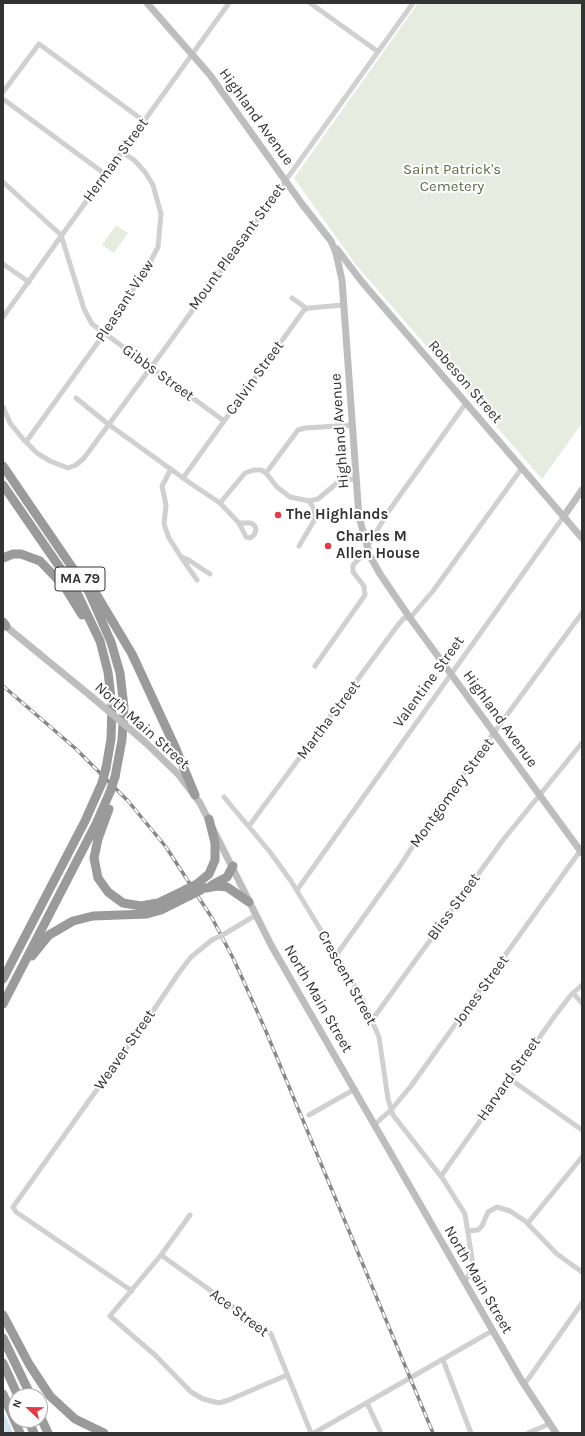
<!DOCTYPE html>
<style>
body{margin:0}
#map{position:relative;width:585px;height:1436px;overflow:hidden;background:#fff;font-family:Karla,sans-serif}
canvas{display:block}
.frame{position:absolute;inset:0;border:4px solid #333;pointer-events:none}
.north{position:absolute;left:8px;top:1388px;width:40px;height:40px;box-sizing:border-box;background:#fff;border:1px solid #adadad;border-radius:50%;rotate:292deg;font-size:11px;font-weight:700;line-height:16px;text-align:center;color:#333}
.north::after{content:'';display:block;margin:auto;width:14px;height:18px;background:#e63946;clip-path:polygon(50% 0,100% 100%,50% 72%,0 100%)}
</style>
<div id="map">
<canvas width="585" height="1436"></canvas>
<div class="frame"></div>
<div class="north">N</div>
</div>
<script>
const c = document.querySelector('canvas').getContext('2d');
c.lineJoin = 'round';
function fill(path, color) { c.fillStyle = color; c.fill(path, 'evenodd'); }
const shape = rows => new Path2D(rows.map(r => 'M' + r).join(''));
function strokePath(path, color, width, dash) { c.strokeStyle = color; c.lineWidth = width; c.lineCap = dash ? 'butt' : 'round'; c.setLineDash(dash || []); c.stroke(path); }
function label(font, color, halo, rows, align = 'center') {
  c.font = font + ' Karla,sans-serif'; c.lineWidth = 4; c.setLineDash([]); c.textBaseline = 'middle'; c.strokeStyle = halo; c.fillStyle = color; for (const [text, x, y, turn = 0] of rows) {
    c.save(); c.translate(x, y); c.rotate((+turn || 0) * Math.PI / 180); c.textAlign = isNaN(turn) ? turn : align; if (halo) c.strokeText(text, 0, 0); c.fillText(text, 0, 0); c.restore();
  }
}
fill(shape([
 [418,3,582,3,582,423,542,479,356,265,294,178],
 [116,225,128,233,114,253,102,245]
]), '#e6ecdf');
fill(shape([
 [3,1411,5,1415,13,1433,3,1433]
]), '#cfe2ee');
strokePath(shape([
 [310,3,377,51],
 [3,92,39,44,144,121],
 [3,99,105,174],
 [3,182,61,235,84,309,92,324,224,421],
 [3,264,29,282],
 [292,298,306,308],
 [3,317,229,3],
 [76,398,108,424,190,483,220,503,239,523],
 [3,407,10,423,23,439,37,453,50,461,68,468,76,465,84,458,169,343,413,3],
 [26,442,104,334,111,321,145,272,158,247,161,214,153,185,145,172,134,160,122,152],
 [171,469,162,486,166,505,164,524,169,538,181,557,187,559,210,574],
 [266,473,277,487,290,497,309,501,318,499,337,483,356,478],
 [183,478,304,310,309,308,343,305],
 [220,503,245,473,254,470,261,470,266,473,298,430,305,428,353,425],
 [239,523,251,523,255,526,256,530,254,535,250,538,246,537,239,523],
 [299,546,315,519,314,509,309,501],
 [181,557,197,580],
 [315,666,365,595,364,586,353,572,353,565,362,556,388,512,466,403],
 [224,797,270,852,291,881,362,998,379,1037,388,1099,393,1115,443,1179,465,1214,473,1265,468,1277,464,1282],
 [249,826,398,625,404,618,410,618,433,591,522,468],
 [297,890,564,516],
 [226,933,256,915],
 [337,954,400,866,431,818,582,613],
 [573,993,582,1003],
 [372,1020,503,840,582,743],
 [510,1079,582,1130],
 [309,1115,355,1089],
 [374,1125,391,1110,411,1086,580,851],
 [441,1176,554,1017,570,996,582,985],
 [190,1215,161,1255,110,1316,156,1356,191,1392,203,1399,219,1403,229,1400,287,1375],
 [528,1223,582,1157],
 [468,1231,478,1230,482,1226,488,1212,497,1207,510,1211,525,1221,557,1254,582,1272],
 [161,1255,271,1334,311,1433],
 [132,1291,16,1212,13,1207,151,1014,178,974,191,957,212,940],
 [443,1360,471,1433],
 [524,1385,582,1303],
 [367,1403,381,1433],
 [314,1433,492,1331],
 [528,1433,549,1424]
]), '#d0d0d0', 5);
strokePath(shape([
 [147,3,210,75,302,204,331,241,336,253,342,280,359,517,370,556,380,574,410,618,582,853],
 [337,249,362,282,582,538],
 [564,516,582,490],
 [3,624,92,697],
 [145,742,178,774,200,803,271,945,520,1378,556,1433]
]), '#bdbdbd', 7);
strokePath(shape([
 [3,466,89,592,111,642,120,673,124,707,122,740,115,777],
 [3,485,76,591,100,641,108,672,112,706,111,739,106,768],
 [3,558,13,554,21,554,40,561,64,586,82,615],
 [92,587,132,654,176,749,195,795],
 [3,622,6,626],
 [109,809,98,839,94,858,98,878,108,892,123,903,141,906,158,903,185,890],
 [197,884,209,874,215,860,215,843,209,819],
 [212,885,227,877,233,866],
 [206,888,217,886,227,887,249,902],
 [32,956,49,935,73,921,93,916,147,914,161,910,189,896],
 [3,979,85,821,102,783],
 [3,1004,96,824,110,792],
 [3,1315,29,1364,50,1396,75,1419,104,1433],
 [3,1338,31,1396],
 [3,1363,18,1396],
 [3,1394,20,1433],
 [40,1416,48,1433],
 [28,1420,34,1433]
]), '#9a9a9a', 9);
const rail = shape([
 [3,686,76,749,128,801,166,847,212,918,234,960,265,1029,433,1433]
]);
strokePath(rail, '#888', 3.5);
strokePath(rail, '#fff', 2, [6]);
strokePath(shape([
 [212,940,226,933]
]), '#d0d0d0', 5);
strokePath(shape([
 [92,697,145,742]
]), '#bdbdbd', 7);
strokePath(shape([
 [102,783,106,768],
 [110,792,115,777],
 [185,890,197,884],
 [189,896,201,890]
]), '#9a9a9a', 9);
for (const [x, y, r, color] of [
 [278,515,4,"#e63946"],
 [328,546,4,"#e63946"]
]) { const dot = new Path2D(); dot.arc(x, y, r, 0, 2 * Math.PI); c.fillStyle = color; c.fill(dot); strokePath(dot, '#fff', 1.5); }
for (const [x, y, w] of [
 [80,579,50]
]) { const box = new Path2D(); box.roundRect(x - w / 2, y - 12, w, 24, 3); c.fillStyle = '#fff'; c.fill(box); strokePath(box, '#333', 1); }
label('bold 14px', '#333', null, [
 ["MA 79",80,579]
]);
label('15px', '#333', '#fff', [
 ["Highland Avenue",256,117,54],
 ["Herman Street",116,160,-54],
 ["Mount Pleasant Street",237,247,-54],
 ["Pleasant View",125,301,-57],
 ["Gibbs Street",158,373,36],
 ["Calvin Street",255,378,-54],
 ["Robeson Street",465,382,49],
 ["Highland Avenue",340,431,-94],
 ["Valentine Street",429,682,-54],
 ["Highland Avenue",500,719,54],
 ["Martha Street",329,720,-53],
 ["North Main Street",142,726,42],
 ["Montgomery Street",452,793,-54],
 ["Bliss Street",454,907,-54],
 ["Crescent Street",347,978,61],
 ["Jones Street",481,991,-54],
 ["North Main Street",318,999,60],
 ["Weaver Street",125,1050,-55],
 ["Harvard Street",509,1079,-55],
 ["North Main Street",478,1280,60],
 ["Ace Street",239,1313,37]
]);
label('15px', '#56703f', '#fff', [
 ["Saint Patrick's",452,170],
 ["Cemetery",452,187]
]);
label('bold 15px', '#333', '#fff', [
 ["The Highlands",286,515],
 ["Charles M",336,537],
 ["Allen House",336,554]
], 'left');
</script>
